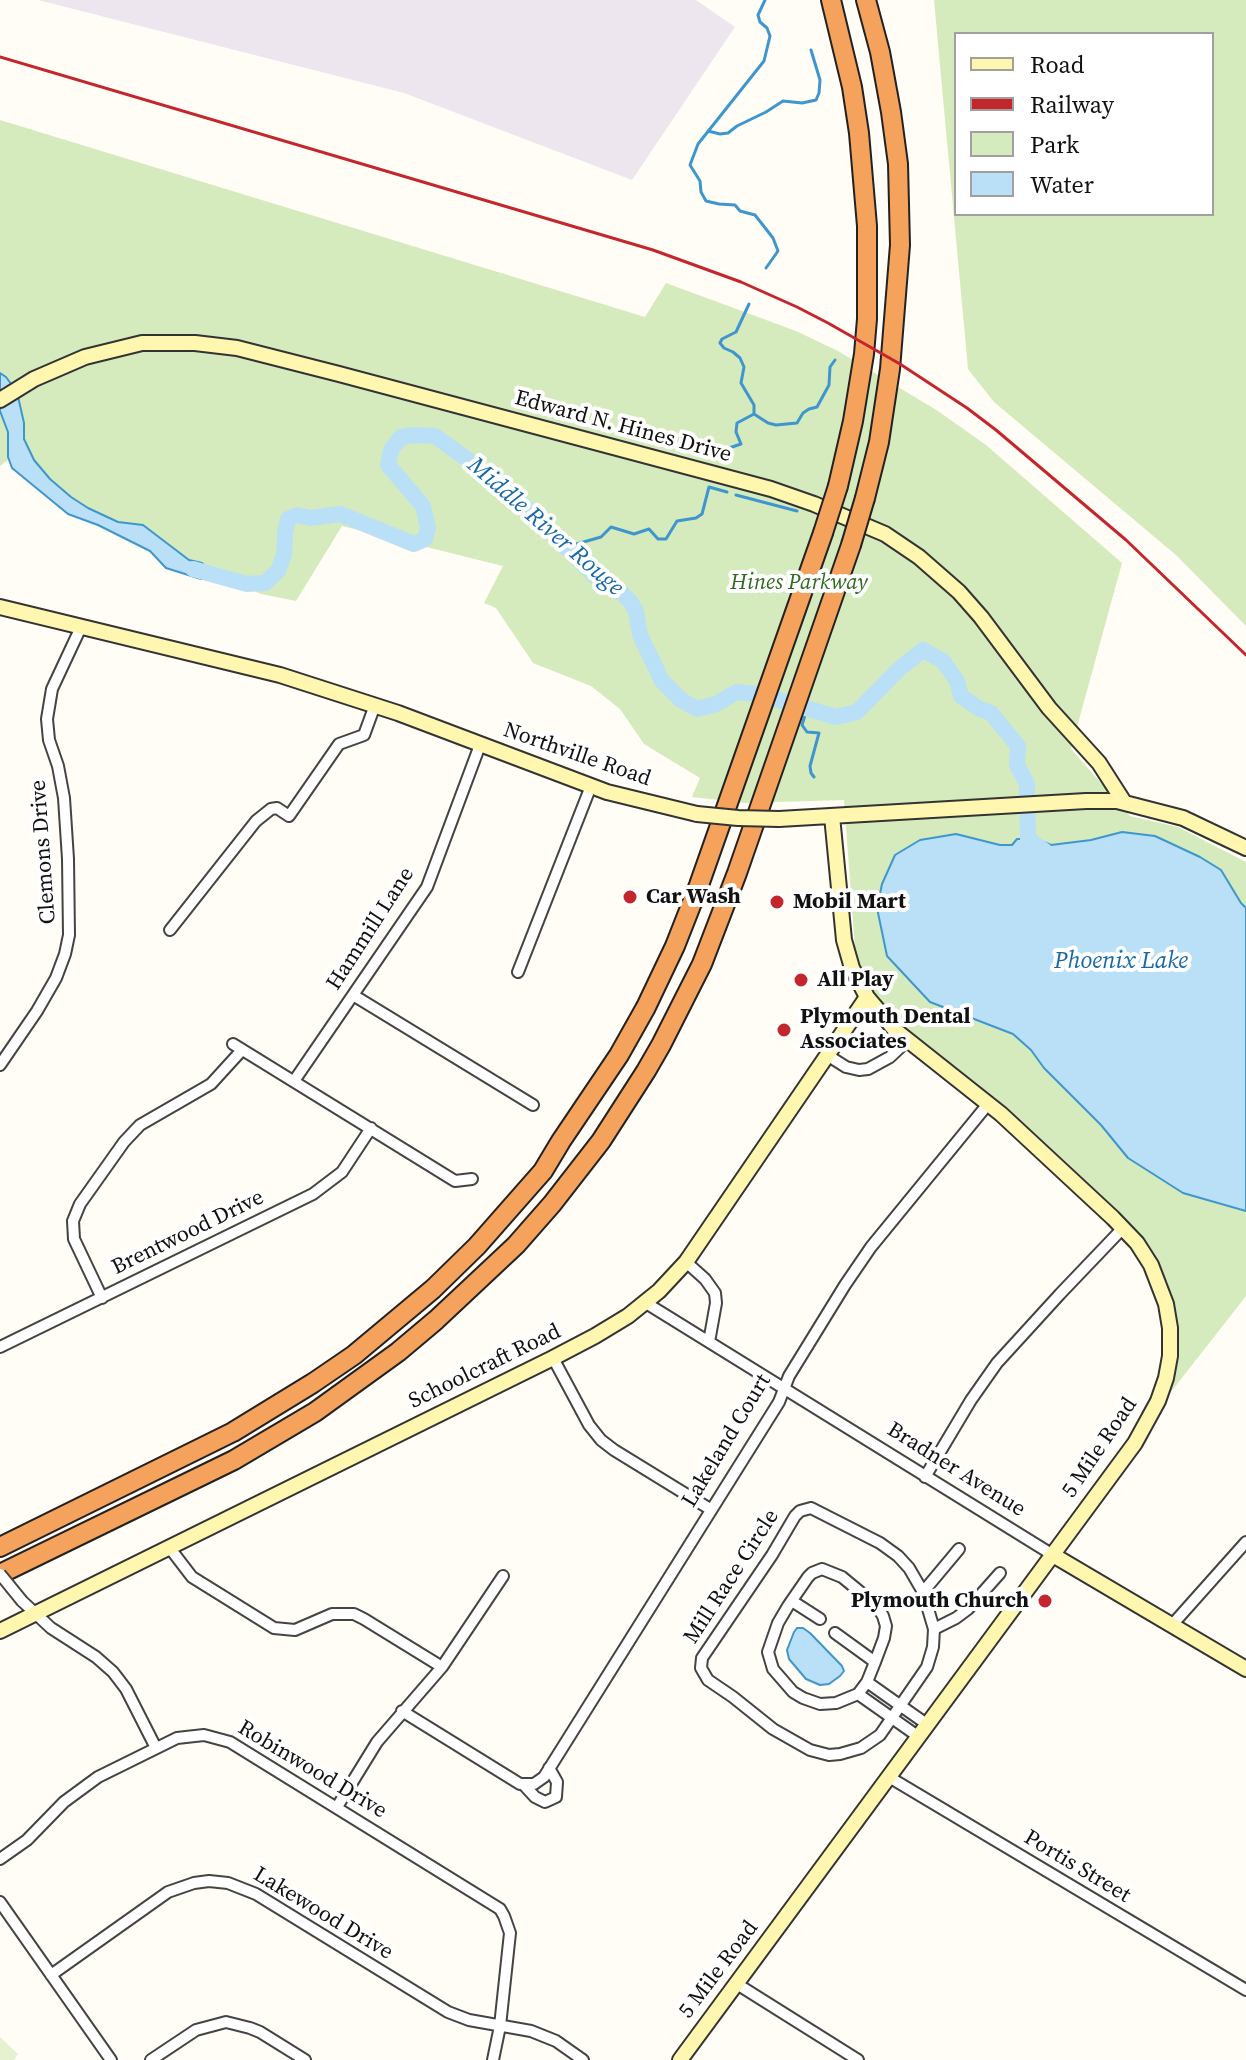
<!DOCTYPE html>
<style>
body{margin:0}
#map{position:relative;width:1246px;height:2060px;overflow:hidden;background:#fffdf5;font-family:"Source Serif 4",serif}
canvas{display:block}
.legend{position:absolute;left:954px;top:32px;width:260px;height:184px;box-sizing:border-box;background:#fff;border:2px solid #a0a0a0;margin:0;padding:10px 14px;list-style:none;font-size:24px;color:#111}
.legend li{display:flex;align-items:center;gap:16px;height:40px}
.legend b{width:40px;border:2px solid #a0a0a0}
</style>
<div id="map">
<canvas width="1246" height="2060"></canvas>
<ul class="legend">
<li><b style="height:10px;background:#fff6b0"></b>Road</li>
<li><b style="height:10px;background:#c4262e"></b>Railway</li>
<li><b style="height:22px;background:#d5ebbd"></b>Park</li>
<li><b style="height:22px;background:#b9e0f7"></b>Water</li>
</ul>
</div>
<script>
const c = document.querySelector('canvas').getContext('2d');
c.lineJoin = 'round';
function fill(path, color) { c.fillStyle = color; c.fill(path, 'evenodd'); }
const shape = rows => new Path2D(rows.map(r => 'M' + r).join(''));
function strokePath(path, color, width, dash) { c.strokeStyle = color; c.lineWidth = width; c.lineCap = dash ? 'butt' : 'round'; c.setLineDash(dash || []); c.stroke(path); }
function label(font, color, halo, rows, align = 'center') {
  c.font = font + ' "Source Serif 4",serif'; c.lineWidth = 8; c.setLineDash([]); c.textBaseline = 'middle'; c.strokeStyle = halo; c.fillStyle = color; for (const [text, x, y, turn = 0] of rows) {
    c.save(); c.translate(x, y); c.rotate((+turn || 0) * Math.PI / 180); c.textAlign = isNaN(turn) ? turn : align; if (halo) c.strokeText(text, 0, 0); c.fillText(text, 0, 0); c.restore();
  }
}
fill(shape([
 [38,0,696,0,735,27,632,180,404,93]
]), '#eee6ef');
fill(shape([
 [934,0,1246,0,1246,626,1176,555,994,402,968,369],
 [956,34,1212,34,1212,214,956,214],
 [0,120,645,317,666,283,796,331,838,351,938,411,986,445,1122,563,1071,749,1130,816,1178,827,1246,862,1246,1296,1167,1397,1174,1377,1178,1327,1173,1304,1166,1280,1156,1260,897,1022,878,999,862,970,855,948,844,800,745,803,692,797,700,778,644,744,620,709,591,686,533,663,496,608,484,603,503,566,342,526,296,601,261,594,58,507,13,456,0,466]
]), '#d5ebbd');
fill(shape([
 [0,2037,18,2054,14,2060,0,2060]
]), '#e6f2cf');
const water = shape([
 [0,373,6,377,17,392,24,423,24,439,34,460,50,479,71,497,88,508,118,522,143,525,189,560,202,563,213,575,201,579,166,568,150,551,98,525,68,514,12,468,8,457,8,432,0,411,0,373],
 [1122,832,1155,836,1200,857,1221,870,1241,903,1246,908,1246,1211,1183,1193,1128,1158,1101,1125,1044,1068,1031,1050,1013,1034,930,1002,887,956,877,908,882,884,895,855,920,840,956,834,1000,845,1012,845,1017,839,1037,839,1051,845,1091,840,1122,832],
 [797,1628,803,1628,810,1633,842,1666,844,1671,840,1676,829,1684,820,1685,806,1679,789,1659,787,1650,794,1632,797,1628]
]);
fill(water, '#b9e0f7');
strokePath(water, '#3f96cf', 2);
strokePath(shape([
 [765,0,758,15,760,22,767,28,770,36,764,61,698,144,690,165,700,181,701,192,706,201,719,204,735,205,740,211,755,215,773,238,778,251,766,268],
 [708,131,720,134,728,133,737,126,766,112,783,101,802,103,816,100,819,93,820,80,811,50],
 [749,304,736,332,722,339,720,343,724,348,733,352,740,358,744,367,741,383,754,405,754,414,768,423,776,425,797,423,803,413,809,409,817,407,829,385,830,367,835,360],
 [727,456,729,448,741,444,736,432,737,423,754,414],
 [736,495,797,511],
 [566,547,601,537,611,527,634,534,649,529,658,539,666,539,677,521,696,518,702,514,709,487,727,492],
 [807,709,802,725,807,732,819,733,810,766,811,773,814,777]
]), '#3f96cf', 3);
strokePath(shape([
 [193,569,247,584,265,583,278,571,284,555,285,533,288,519,297,515,311,518,340,514,414,544,425,539,428,528,423,506,388,465,391,450,401,437,415,435,435,436,504,486,600,581,616,588,630,601,636,611,640,635,662,681,681,700,697,709,716,704,737,692,765,695,778,700,836,717,857,712,900,668,923,650,943,661,957,681,961,696,978,708,991,713,1018,746,1017,765,1027,784,1028,839,1045,851]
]), '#b9e0f7', 16);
const street = shape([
 [170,930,256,821,271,809,277,808,289,816,339,744,364,735,375,705],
 [518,972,591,786],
 [353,995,533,1105],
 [233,1044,455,1181,472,1179],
 [827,1055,846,1067,859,1070,868,1069,890,1057,907,1041],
 [0,1065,37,1011,56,978,65,954,69,935,68,859,64,798,58,766,49,740,47,719,52,689,81,627],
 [294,1081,427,887,480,745],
 [686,1262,705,1279,715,1293,716,1303,709,1342],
 [102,1298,74,1239,73,1221,80,1204,124,1142,140,1125,211,1084,242,1050],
 [646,1303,1053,1555],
 [0,1347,313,1194,342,1172,371,1128],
 [553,1358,589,1425,601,1440,614,1450,710,1509],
 [925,1477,971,1400,997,1363,1060,1294,1123,1228],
 [811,1508,880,1543,898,1556,909,1568,923,1592,934,1629,933,1647,927,1667,880,1735,861,1748,840,1754,829,1755,810,1750,773,1729,733,1697,708,1680,701,1668,702,1658,772,1555,795,1516,800,1511,811,1508],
 [169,1547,192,1577,274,1628,295,1630,332,1614,354,1614,364,1619,442,1667],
 [822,1569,842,1577,876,1605,883,1616,886,1626,884,1638,875,1662,867,1682,858,1694,836,1703,820,1704,803,1698,793,1692,773,1669,768,1652,778,1623,788,1606,808,1577,812,1573,822,1569],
 [923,1592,959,1549],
 [22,1601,51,1628,96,1657,113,1672,126,1689,156,1748],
 [792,1601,820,1619],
 [1172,1625,1246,1542],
 [934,1629,956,1618,968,1609,1000,1573],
 [835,1633,875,1662],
 [867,1682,928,1725],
 [858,1694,919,1737],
 [402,1711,520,1784,534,1784,544,1777,779,1402,789,1376,845,1285,871,1247,988,1104],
 [889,1777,1246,1990],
 [524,1785,535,1797,545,1802,556,1797,557,1782,549,1768],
 [337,1807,377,1742,442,1667,503,1576],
 [0,1859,27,1840,64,1802,98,1777,177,1738,204,1735,230,1742,500,1909,504,1916,510,1933,500,2026,493,2060],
 [0,1902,111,2060],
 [51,1975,168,1892,194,1883,209,1881,228,1883,256,1894,448,2012,469,2020,531,2031,556,2041,583,2060],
 [737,1984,858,2060],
 [151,2060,196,2030,226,2022,250,2028,260,2032,305,2060]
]);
const secondary = shape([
 [0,400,34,379,85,357,142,343,195,343,237,348,339,374,771,489,814,504,885,534,919,557,959,592,981,617,1049,708,1099,763,1124,802],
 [0,607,280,675,398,713,607,792,697,814],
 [779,819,1086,801,1117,801,1183,818,1246,848],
 [1053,1555,1246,1669],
 [0,1631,553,1358,595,1336,628,1316,659,1291,686,1262,867,997],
 [680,2060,1135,1443,1158,1401,1166,1378,1170,1356,1170,1328,1166,1304,1151,1265,1137,1243,1113,1218,1001,1114,895,1030,867,997,852,968,844,940,832,816]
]);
const highway = shape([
 [831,0,852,87,859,133,867,226,867,319,864,354,853,421,838,486],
 [865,498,879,442,890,369,900,245,898,164,891,112,880,52,866,0],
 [0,1547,233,1432,313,1383,354,1355,433,1289,477,1246,543,1171,561,1141,619,1055,646,1007,675,946,699,885,823,533],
 [0,1574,234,1460,315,1412,398,1352,436,1320,516,1245,552,1204,601,1141,646,1071,661,1045,702,964,737,873,851,545]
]);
strokePath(street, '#444', 14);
strokePath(secondary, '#333', 18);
strokePath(highway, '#222', 22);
strokePath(street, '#fff', 10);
strokePath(secondary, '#fff6b0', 14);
strokePath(highway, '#f5a25d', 18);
strokePath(shape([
 [0,57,653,250,741,282,797,307,828,323,900,364,967,408,996,430,1126,540,1246,655]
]), '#c4262e', 3);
const streetBridge = shape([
 [0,1574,22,1601]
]);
const secondaryBridge = shape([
 [697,814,738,818,779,819]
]);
const highwayBridge = shape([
 [823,533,838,486],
 [851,545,865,498]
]);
strokePath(streetBridge, '#444', 14, []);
strokePath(secondaryBridge, '#333', 18, []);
strokePath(highwayBridge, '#222', 22, []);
strokePath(streetBridge, '#fff', 10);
strokePath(secondaryBridge, '#fff6b0', 14);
strokePath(highwayBridge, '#f5a25d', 18);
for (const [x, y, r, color] of [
 [630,897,8,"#c4262e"],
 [777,902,8,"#c4262e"],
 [801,980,8,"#c4262e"],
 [784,1030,8,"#c4262e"],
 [1045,1601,8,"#c4262e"]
]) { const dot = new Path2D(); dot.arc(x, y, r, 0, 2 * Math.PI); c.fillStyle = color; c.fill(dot); strokePath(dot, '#fff', 3); }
label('22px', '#111', '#fff', [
 ["Edward N. Hines Drive",623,427,15],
 ["Northville Road",577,755,19],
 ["Clemons Drive",44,852,-94],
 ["Hammill Lane",371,929,-57],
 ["Brentwood Drive",188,1233,-26],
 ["Schoolcraft Road",485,1367,-26],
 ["Lakeland Court",727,1441,-59],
 ["5 Mile Road",1100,1448,-56],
 ["Bradner Avenue",956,1470,32],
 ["Mill Race Circle",732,1577,-57],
 ["Robinwood Drive",312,1770,31],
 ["Portis Street",1077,1867,31],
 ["Lakewood Drive",323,1914,31],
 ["5 Mile Road",719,1970,-53]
]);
label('italic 22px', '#2f6b1f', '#fff', [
 ["Hines Parkway",799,583]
]);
label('bold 22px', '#111', '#fff', [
 ["Car Wash",646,897],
 ["Mobil Mart",793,902],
 ["All Play",817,980],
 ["Plymouth Dental",800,1017],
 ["Associates",800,1042],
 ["Plymouth Church",1029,1601,"right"]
], 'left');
label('italic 24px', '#1768a6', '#fff', [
 ["Middle River Rouge",545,527,41],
 ["Phoenix Lake",1121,962]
]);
</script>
